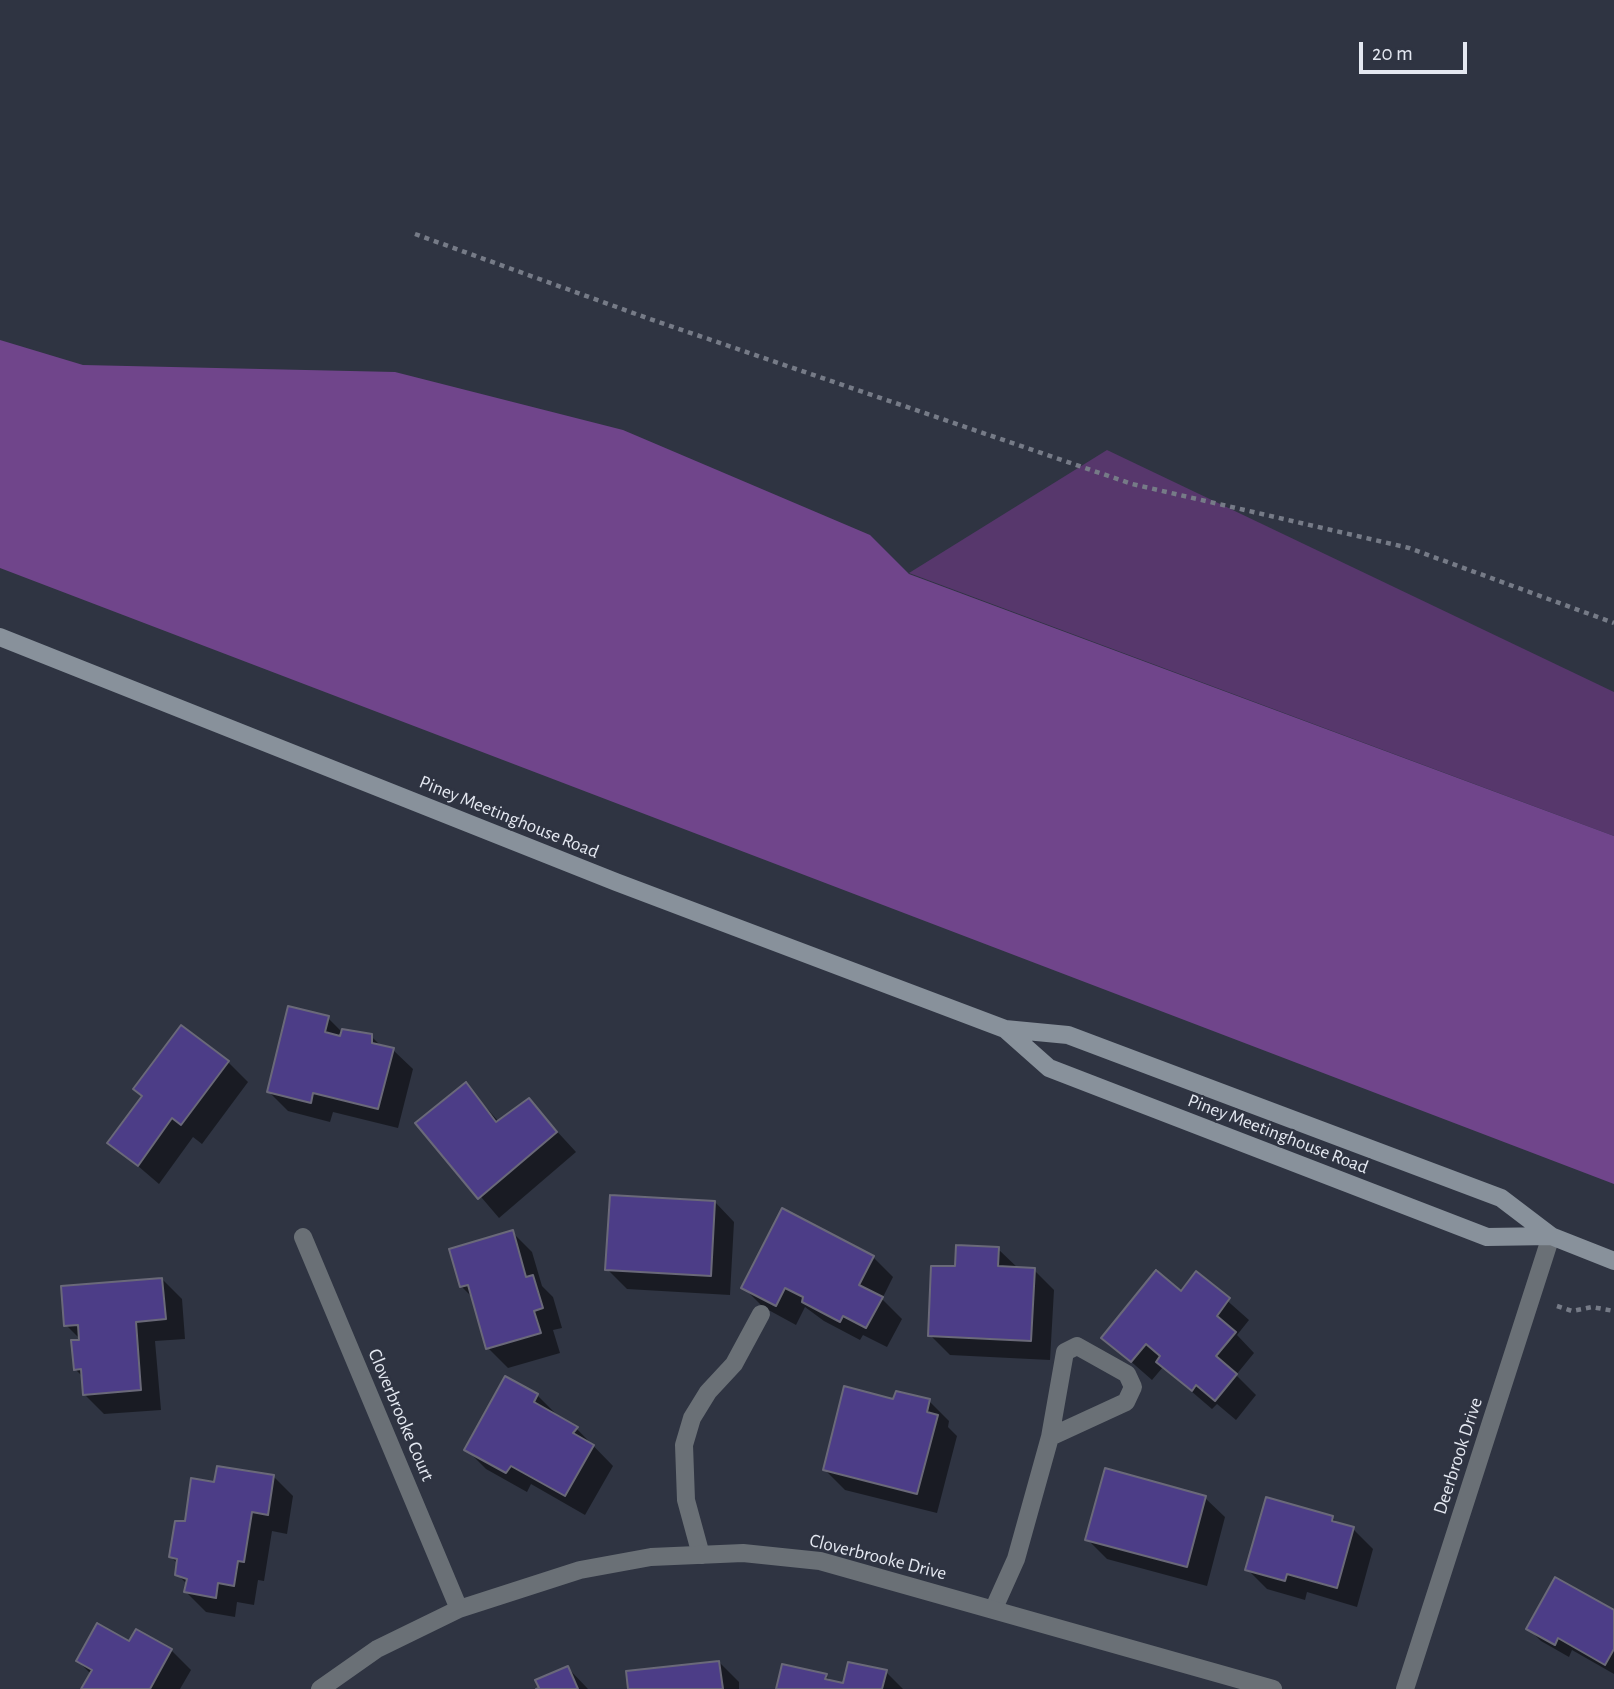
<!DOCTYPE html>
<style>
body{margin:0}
#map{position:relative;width:1614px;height:1689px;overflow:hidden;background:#2f3442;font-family:"Alegreya Sans",sans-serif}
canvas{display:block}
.scale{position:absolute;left:1359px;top:42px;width:108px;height:32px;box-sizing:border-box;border:4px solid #e4e8f1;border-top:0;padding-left:9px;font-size:21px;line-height:24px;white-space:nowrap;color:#e4e8f1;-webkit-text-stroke:5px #2f3442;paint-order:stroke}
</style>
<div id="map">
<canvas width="1614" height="1689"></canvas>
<div class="scale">20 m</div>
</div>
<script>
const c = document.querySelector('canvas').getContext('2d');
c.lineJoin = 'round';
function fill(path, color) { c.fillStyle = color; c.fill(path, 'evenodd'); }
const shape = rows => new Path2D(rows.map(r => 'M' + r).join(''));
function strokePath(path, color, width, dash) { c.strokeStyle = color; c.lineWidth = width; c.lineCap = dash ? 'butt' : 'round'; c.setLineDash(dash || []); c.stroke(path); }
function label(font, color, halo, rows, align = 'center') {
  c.font = font + ' "Alegreya Sans",sans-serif'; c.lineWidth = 5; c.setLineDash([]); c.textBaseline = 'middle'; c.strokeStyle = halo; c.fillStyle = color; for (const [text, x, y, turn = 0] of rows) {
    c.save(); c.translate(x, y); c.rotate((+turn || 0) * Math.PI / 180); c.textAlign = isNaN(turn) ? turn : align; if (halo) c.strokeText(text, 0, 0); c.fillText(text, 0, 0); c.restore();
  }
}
fill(shape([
 [1107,450,1614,692,1614,836,909,573]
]), '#57376c');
fill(shape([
 [0,340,83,365,395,372,623,430,870,535,909,574,1614,836,1614,1184,0,568]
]), '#70458b');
fill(shape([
 [328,1018,342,1032,371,1036,382,1047,393,1050,413,1069,398,1128,333,1112,330,1122,288,1111,268,1091],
 [228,1062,248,1082,202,1144,193,1137,159,1184,110,1142],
 [466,1085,499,1122,529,1101,576,1152,499,1218,418,1123],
 [715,1202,734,1222,730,1295,627,1289,607,1269],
 [512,1232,532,1252,542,1286,553,1297,562,1328,553,1330,560,1353,508,1368,488,1348,474,1299,461,1286],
 [998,1249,1019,1269,1034,1270,1054,1290,1050,1360,950,1355,930,1335,957,1268],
 [873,1257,893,1277,882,1299,902,1319,887,1347,863,1335,860,1340,824,1321,805,1307,796,1325,763,1307,743,1287],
 [1197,1274,1249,1320,1237,1335,1254,1353,1236,1375,1256,1395,1236,1420,1217,1404,1212,1409,1163,1367,1152,1380,1103,1337,1181,1293],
 [162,1279,182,1299,185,1339,155,1341,161,1410,104,1414,84,1394,83,1377,75,1369,82,1341,66,1325],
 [537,1395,557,1415,576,1428,613,1466,585,1515,531,1484,527,1492,486,1469,466,1449],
 [895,1401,929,1401,949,1421,948,1427,957,1436,937,1513,845,1490,825,1470],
 [273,1476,293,1496,287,1534,272,1531,264,1581,258,1580,254,1605,237,1602,235,1617,206,1612,186,1592,187,1584,177,1574,178,1564,171,1557,186,1522,216,1484],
 [1205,1498,1225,1517,1207,1586,1107,1559,1087,1539],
 [1332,1517,1339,1525,1353,1529,1373,1549,1357,1607,1307,1592,1305,1600,1267,1589,1247,1569],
 [1614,1612,1614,1674,1572,1650,1569,1657,1541,1641,1528,1628],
 [130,1644,171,1650,191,1670,180,1689,83,1689,91,1674,78,1661],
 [719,1662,739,1682,739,1689,630,1689],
 [568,1668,588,1689,541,1689],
 [886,1672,903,1689,778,1689,826,1676,833,1683,844,1685]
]), '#0007');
const building = shape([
 [288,1006,329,1016,325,1032,340,1036,342,1029,372,1034,372,1043,394,1048,378,1109,313,1093,311,1103,267,1092,288,1006],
 [181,1025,229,1061,181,1125,172,1118,138,1166,107,1143,142,1096,133,1089,181,1025],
 [466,1082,496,1122,529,1098,557,1132,478,1199,415,1123,466,1082],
 [610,1195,715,1201,711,1276,605,1270,610,1195],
 [782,1208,874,1256,859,1285,883,1297,866,1328,843,1316,840,1322,802,1302,803,1297,785,1288,776,1306,741,1288,782,1208],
 [513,1230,526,1277,533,1275,543,1308,534,1311,541,1333,486,1349,468,1285,460,1287,449,1249,513,1230],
 [956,1245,999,1247,998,1266,1035,1268,1031,1341,928,1336,931,1266,955,1266,956,1245],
 [1156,1270,1181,1291,1196,1271,1230,1298,1217,1316,1236,1332,1216,1356,1237,1374,1215,1401,1196,1385,1192,1391,1156,1362,1160,1356,1146,1344,1131,1362,1101,1338,1156,1270],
 [162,1278,166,1319,136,1322,141,1390,83,1395,81,1369,74,1370,71,1340,79,1340,78,1325,64,1326,61,1286,162,1278],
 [505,1376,538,1394,534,1402,578,1427,573,1433,594,1445,565,1496,511,1466,506,1473,464,1450,505,1376],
 [844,1386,893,1399,896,1391,930,1399,927,1412,938,1415,917,1494,823,1470,844,1386],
 [217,1466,274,1475,268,1515,252,1512,244,1562,238,1561,234,1586,218,1583,216,1598,184,1592,187,1579,175,1575,177,1559,169,1557,175,1521,185,1521,191,1478,214,1482,217,1466],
 [1105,1468,1206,1496,1187,1567,1085,1540,1105,1468],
 [1266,1497,1333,1516,1332,1521,1354,1527,1337,1588,1287,1574,1285,1581,1245,1570,1266,1497],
 [1555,1577,1614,1610,1614,1649,1605,1665,1558,1638,1555,1645,1526,1629,1555,1577],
 [97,1623,129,1641,136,1629,172,1649,150,1689,81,1689,92,1670,76,1661,97,1623],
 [719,1661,723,1689,628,1689,626,1671,719,1661],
 [848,1662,887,1670,882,1689,776,1689,782,1664,827,1674,825,1679,843,1683,848,1662],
 [568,1666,578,1689,536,1689,539,1688,535,1680,568,1666]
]);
fill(building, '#4c3d87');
strokePath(building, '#6a6979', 2);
strokePath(shape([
 [415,234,647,318,1132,484,1409,548,1614,623],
 [1557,1306,1572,1311,1592,1307,1614,1311]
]), '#767b87', 4.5, [5, 5]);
strokePath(shape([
 [701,1555,686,1500,684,1445,692,1418,708,1392,734,1364,761,1314],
 [994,1608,1016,1559,1050,1437,1126,1402,1133,1387,1127,1374,1077,1346,1065,1352,1050,1437]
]), '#6a7076', 18);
strokePath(shape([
 [303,1237,459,1609],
 [320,1689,377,1649,459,1609,580,1570,651,1557,743,1553,820,1561,1273,1689],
 [1405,1689,1551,1236]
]), '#6a7076', 18);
strokePath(shape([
 [0,637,616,882,1005,1029,1068,1035,1501,1198,1551,1236,1614,1261],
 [1005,1029,1049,1068,1487,1237,1551,1236]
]), '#88919b', 18);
label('19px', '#e4e8f1', '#2f3442', [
 ["Piney Meetinghouse Road",509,817,22],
 ["Piney Meetinghouse Road",1278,1134,21],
 ["Cloverbrooke Court",401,1415,67],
 ["Deerbrook Drive",1458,1456,-72],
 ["Cloverbrooke Drive",878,1557,14]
]);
</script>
